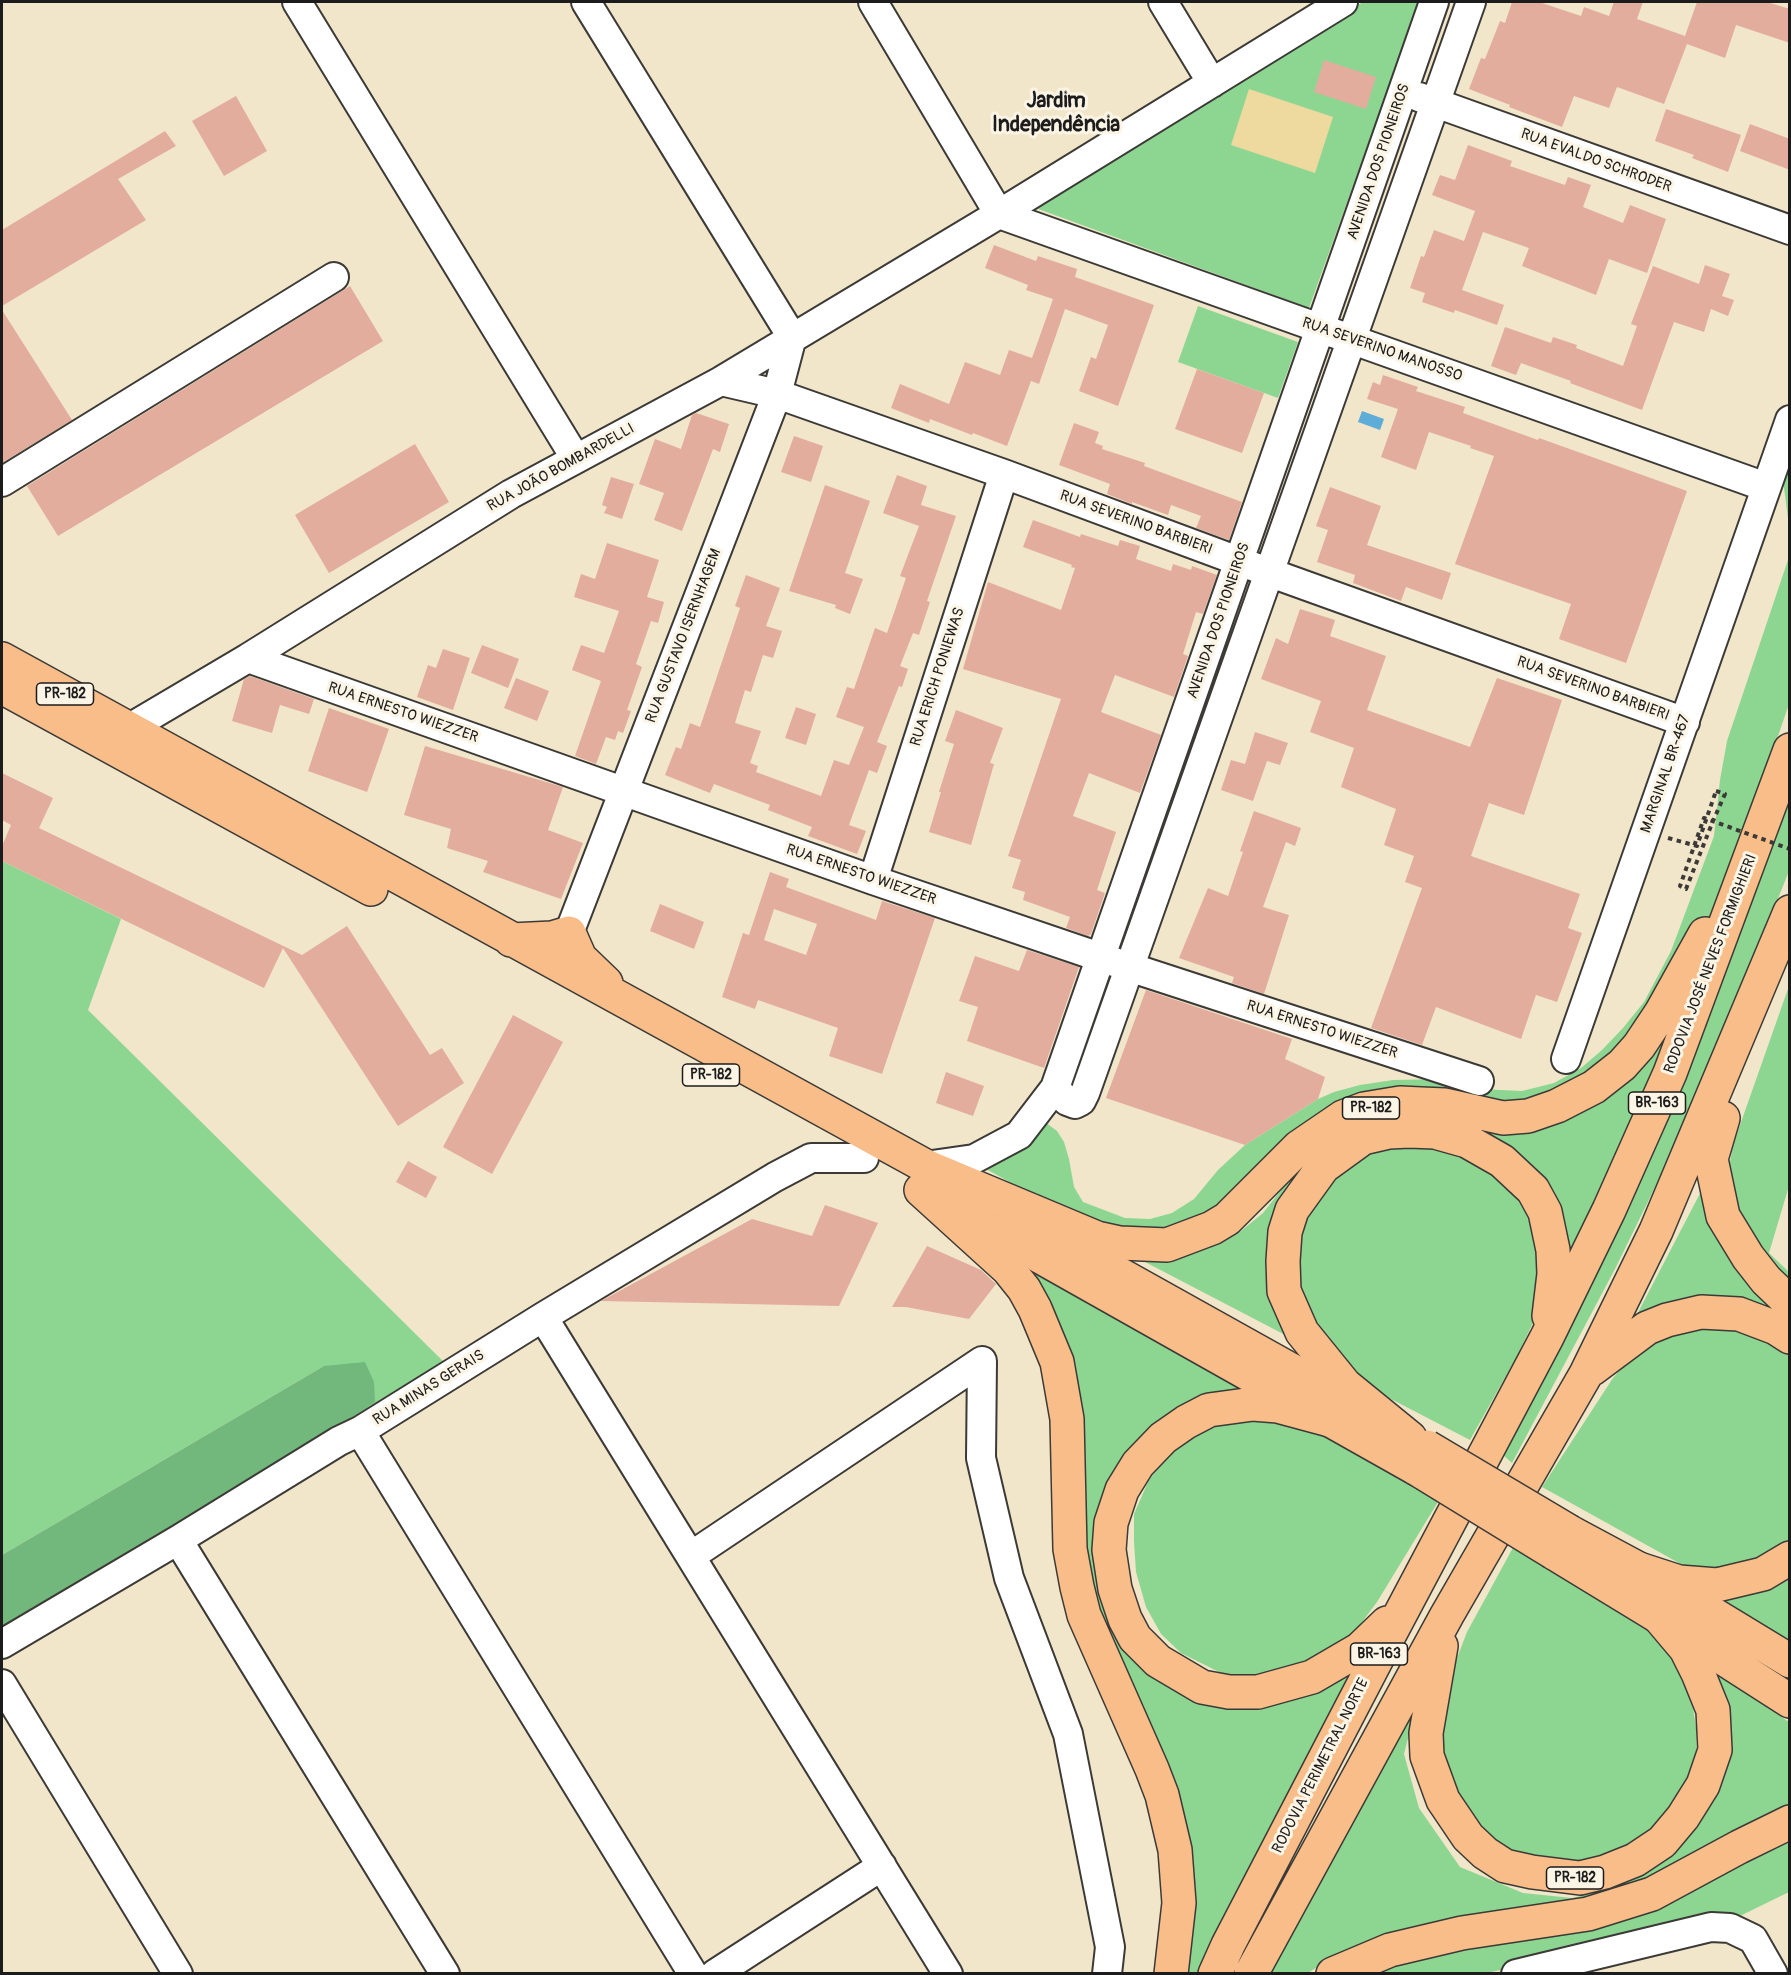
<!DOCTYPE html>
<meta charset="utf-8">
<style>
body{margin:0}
#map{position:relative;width:1791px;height:1975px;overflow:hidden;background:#f1e6ca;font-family:Pangolin,sans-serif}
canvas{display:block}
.frame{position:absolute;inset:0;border:3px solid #1c1c1c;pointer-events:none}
</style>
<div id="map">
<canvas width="1791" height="1975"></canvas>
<div class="frame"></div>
</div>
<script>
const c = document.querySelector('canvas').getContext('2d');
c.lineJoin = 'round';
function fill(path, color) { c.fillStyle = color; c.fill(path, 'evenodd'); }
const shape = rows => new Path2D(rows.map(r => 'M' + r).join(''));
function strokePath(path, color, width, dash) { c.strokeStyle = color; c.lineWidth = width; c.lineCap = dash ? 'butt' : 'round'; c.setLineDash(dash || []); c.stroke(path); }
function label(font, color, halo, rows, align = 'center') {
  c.font = font + ' Pangolin,sans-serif'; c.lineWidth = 6; c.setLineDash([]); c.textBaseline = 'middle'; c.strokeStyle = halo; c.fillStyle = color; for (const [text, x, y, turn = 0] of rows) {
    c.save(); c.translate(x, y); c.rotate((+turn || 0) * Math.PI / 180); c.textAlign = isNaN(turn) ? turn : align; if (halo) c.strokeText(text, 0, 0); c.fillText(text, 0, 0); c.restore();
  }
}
fill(shape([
 [1363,2,1419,2,1309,308,1030,206],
 [1198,306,1298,342,1278,398,1178,362],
 [1789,450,1789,526,1783,480],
 [1789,557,1789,704,1726,888,1701,944,1607,1068,1524,1107,1378,1093,1215,1219,1152,1234,1081,1222,979,1165,1045,1122,1057,1131,1064,1142,1069,1159,1074,1187,1083,1202,1125,1218,1150,1219,1172,1213,1194,1199,1218,1170,1245,1145,1318,1099,1334,1092,1360,1085,1393,1080,1443,1079,1480,1089,1522,1091,1554,1083,1581,1068,1602,1050,1623,1028,1644,1002,1671,951,1714,836,1720,780,1727,741],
 [1789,791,1789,871,1715,1056,1663,1171,1615,1269,1512,1463,1503,1455],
 [2,861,121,919,88,1010,453,1371,144,1555,324,1366,2,1555],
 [1789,986,1789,1186,1769,1253,1789,1272,1789,1293,1737,1228,1727,1179,1733,1145],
 [1678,1025,1567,1276,1563,1238,1554,1205,1543,1186,1524,1166,1492,1141,1454,1125,1428,1121,1397,1122,1363,1129,1322,1155,1306,1170,1286,1195,1273,1222,1269,1276,1276,1311,1291,1338,1122,1250,1163,1256,1196,1252,1241,1231,1263,1213,1300,1166,1321,1147,1359,1123,1393,1115,1429,1112,1495,1126,1533,1127,1558,1120,1589,1107,1617,1088,1640,1067],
 [1448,1145,1513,1187,1530,1212,1541,1241,1542,1304,1517,1356,1470,1440,1389,1398,1347,1365,1313,1331,1298,1297,1294,1259,1311,1200,1329,1177,1375,1148],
 [1707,1180,1789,1310,1631,1326],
 [932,1198,1317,1414,1209,1406,1110,1521,1135,1639,1258,1694,1386,1626,1212,1973,1172,1973,1183,1904,1099,1644,1060,1362],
 [1703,1325,1740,1327,1768,1340,1789,1354,1789,1542,1773,1555,1713,1572,1688,1568,1542,1487,1613,1378,1637,1351,1672,1333],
 [1233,1413,1308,1422,1441,1497,1377,1602,1348,1641,1282,1676,1227,1676,1181,1653,1161,1634,1146,1607,1136,1572,1134,1542,1134,1514,1148,1482,1163,1459,1186,1437],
 [1515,1544,1646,1623,1673,1651,1690,1688,1696,1727,1697,1760,1689,1783,1656,1827,1635,1843,1601,1858,1567,1861,1534,1858,1498,1845,1476,1827,1444,1769,1442,1728,1452,1671,1467,1632],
 [1789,1569,1789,1648,1704,1593],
 [1712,1670,1789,1722,1789,1811,1656,1885,1424,1928,1344,1950,1308,1973,1262,1974,1421,1688,1404,1754,1419,1808,1460,1867,1523,1893,1572,1898,1621,1886,1670,1852,1704,1802],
 [1789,1834,1789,1892,1740,1916,1704,1922,1487,1973,1354,1974]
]), '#8dd692');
fill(shape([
 [365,1362,374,1382,375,1402,144,1555,2,1634,2,1555,324,1366]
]), '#72b77c');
fill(shape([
 [1249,89,1333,117,1315,173,1231,145]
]), '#eeda9e');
fill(shape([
 [1362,411,1384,419,1380,430,1358,422]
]), '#5eadd8');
fill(shape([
 [1512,2,1539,2,1581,16,1584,7,1609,16,1614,2,1643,2,1637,19,1685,36,1697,2,1767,2,1790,9,1790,43,1736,25,1725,58,1687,44,1664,104,1617,87,1609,108,1574,96,1562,127,1509,107,1510,105,1469,89,1481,58,1485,59,1500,21,1505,23],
 [1324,60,1376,77,1366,109,1314,92],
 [236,96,267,151,224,176,192,121],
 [1666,109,1741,135,1728,172,1692,158,1694,155,1655,141],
 [1750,124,1790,139,1790,170,1740,151],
 [165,131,176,146,118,179,146,220,2,306,2,230],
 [1468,145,1512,161,1510,166,1565,185,1568,177,1591,185,1583,207,1623,223,1630,205,1666,219,1647,273,1609,259,1596,295,1522,266,1529,248,1483,232,1462,290,1504,305,1497,325,1455,310,1454,313,1422,302,1425,293,1410,288,1421,256,1424,257,1434,230,1464,241,1475,211,1432,195,1440,175,1455,180],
 [994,245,1036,261,1038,256,1077,269,1075,277,1154,305,1118,406,1079,391,1091,357,1096,359,1108,325,1065,309,1039,384,1031,381,1007,446,973,433,972,435,930,419,929,423,891,408,900,384,949,404,965,362,1000,375,1009,350,1032,358,1053,299,1026,290,1028,285,985,268],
 [1705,265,1730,274,1722,296,1734,300,1728,316,1711,309,1704,332,1674,322,1642,410,1570,383,1571,381,1521,363,1516,375,1491,366,1505,327,1551,343,1553,337,1577,345,1576,348,1623,366,1637,326,1631,324,1653,266,1699,284],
 [350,286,383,341,58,536,27,486],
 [2,310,72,420,2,463],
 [1197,369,1264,393,1242,453,1175,429],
 [1383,375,1418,387,1416,391,1465,407,1463,413,1538,440,1539,438,1687,491,1626,663,1559,639,1571,604,1455,564,1494,456,1470,448,1471,446,1429,432,1416,470,1381,457,1398,409,1367,399,1373,382,1380,385],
 [696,413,729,424,720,452,713,449,682,531,654,520,664,493,639,484,655,439,681,449,692,415],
 [1074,423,1099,432,1095,443,1103,446,1102,449,1145,463,1144,466,1242,502,1229,540,1196,528,1201,516,1171,505,1168,515,1132,502,1132,504,1107,494,1110,484,1059,465],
 [794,436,823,446,811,482,781,472],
 [415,444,449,502,329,573,295,515],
 [897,475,927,486,921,505,956,516,927,601,930,602,919,635,913,633,900,666,908,669,902,687,899,686,877,742,887,746,877,773,869,770,849,825,866,831,857,854,808,836,812,827,768,810,770,805,714,784,710,793,665,775,676,747,681,749,690,723,700,727,740,608,735,606,746,575,780,588,766,626,782,631,773,658,763,655,751,692,745,690,735,723,761,731,750,763,758,766,756,772,821,796,834,760,849,765,864,727,836,717,847,687,854,689,875,628,887,633,906,578,900,576,919,526,883,513],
 [611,477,634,484,622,519,604,513,607,507,602,505],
 [825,485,870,501,845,573,863,579,850,614,835,608,836,605,789,591],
 [1330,487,1381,506,1367,545,1451,573,1442,600,1406,587,1401,601,1353,583,1355,575,1317,562,1328,530,1316,526],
 [1033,520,1080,537,1081,534,1118,546,1120,540,1140,546,1136,559,1171,571,1173,564,1191,570,1192,566,1217,575,1203,614,1196,612,1183,654,1188,656,1174,697,1115,675,1101,712,1161,735,1140,793,1089,773,1073,816,1116,832,1097,890,1105,893,1091,934,1088,936,1066,928,1070,917,1023,900,1025,892,1012,888,1021,860,1008,856,1061,699,963,669,988,582,1061,610,1075,568,1071,567,1072,565,1023,547],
 [607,543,659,560,647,597,664,602,658,623,651,621,636,664,642,667,627,710,631,711,623,733,618,731,615,740,606,737,596,764,575,756,601,681,572,670,581,645,604,653,619,611,574,597,581,574,595,579],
 [1300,609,1335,620,1330,636,1386,656,1367,710,1470,747,1497,678,1562,700,1524,815,1489,803,1471,856,1580,894,1568,928,1582,933,1557,1002,1536,995,1521,1039,1436,1007,1422,1045,1371,1028,1422,888,1405,882,1414,856,1384,845,1396,809,1341,787,1354,748,1310,732,1321,701,1261,679,1276,638,1288,644],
 [482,645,519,659,508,688,471,673],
 [443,649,470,658,453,710,417,697,428,665,436,668],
 [250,676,314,699,309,714,280,705,272,733,232,721,244,679],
 [516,678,549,691,537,721,504,708],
 [796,707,816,714,806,745,785,738],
 [329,708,389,729,367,792,308,771],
 [956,710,1003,728,990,763,994,764,971,845,929,832,941,792,939,792,954,744,945,741],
 [1255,732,1288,743,1280,765,1267,761,1253,801,1221,790,1231,760,1245,764],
 [425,746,563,787,548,830,583,843,561,899,483,872,488,861,447,848,451,829,404,815],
 [2,773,53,798,39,828,302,955,347,926,430,1055,442,1048,464,1083,398,1126,283,948,264,988,2,861,2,846,11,825,2,820],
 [1254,811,1301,828,1295,846,1286,842,1263,907,1289,915,1264,994,1232,983,1234,977,1179,958,1208,888,1228,896,1243,852,1240,851],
 [770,872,789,879,786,887,876,920,882,901,935,918,882,1074,829,1056,838,1028,758,1000,755,1009,722,997,743,933,749,935],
 [774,909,817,924,806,955,764,940],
 [660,904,704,922,694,949,650,931],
 [1027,950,1079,967,1044,1068,967,1041,978,1007,959,1001,975,956,1019,971],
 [1146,990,1292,1039,1285,1059,1325,1077,1318,1099,1245,1145,1106,1098],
 [513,1015,563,1042,492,1174,443,1147],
 [946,1072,984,1086,973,1116,936,1103],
 [408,1161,437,1177,426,1198,396,1182],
 [825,1205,878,1223,839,1306,601,1301,752,1219,812,1236],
 [927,1246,981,1270,996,1284,969,1319,906,1307,892,1307]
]), '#e2ad9d');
const minor = shape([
 [297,2,576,459],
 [873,2,999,214],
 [1163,2,1212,83],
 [1419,97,1790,230],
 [999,214,1766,487],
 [721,381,777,394,1004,474,1268,572,1685,722],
 [2,482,334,277],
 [248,658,873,880,1129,967,1479,1081],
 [128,729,248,658,511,494,721,381,999,214,1343,2],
 [873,880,1004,474],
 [569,933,777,394,792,337,586,2],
 [1566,1059,1790,420],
 [1055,1088,1067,1101,1075,1104,1081,1101,1085,1093,1471,2],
 [925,1166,974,1159,1019,1135,1055,1088,1434,2],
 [543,1317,948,1974],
 [360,1431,693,1974],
 [178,1540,445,1974],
 [691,1556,982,1361,981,1458,1009,1578,1068,1734,1110,1947,1107,1974],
 [2,1644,178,1540,339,1441,360,1431,543,1317,775,1177,811,1158,864,1158],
 [2,1684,178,1974],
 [715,1974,882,1866],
 [1516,1974,1711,1927,1730,1928,1753,1939,1773,1974]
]);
const major = shape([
 [2,659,949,1179],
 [2,687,371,889],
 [511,940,552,938,569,933,580,958,606,983],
 [945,1203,1417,1469],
 [1015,1216,1368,1413],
 [1570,1532,1639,1569,1790,1661],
 [1554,1553,1659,1617,1790,1701]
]);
const highway = shape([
 [1723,1118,1711,1159,1723,1216,1748,1257,1766,1280,1790,1303],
 [925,1166,1097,1238,1120,1243,1167,1245,1212,1228,1227,1219,1299,1147,1343,1117,1364,1109,1400,1103,1421,1104,1445,1105,1503,1118,1528,1116,1557,1106,1594,1087,1622,1065,1639,1046,1661,1013,1705,934],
 [921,1190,1008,1269,1024,1289,1035,1309,1057,1362,1067,1419,1070,1549,1077,1587,1084,1615,1152,1769,1162,1795,1175,1850,1179,1903,1171,1974],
 [1592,1369,1647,1328,1667,1320,1701,1312,1739,1314,1776,1328,1790,1337],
 [1330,1420,1278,1406,1253,1404,1209,1410,1186,1422,1163,1438,1138,1464,1122,1490,1111,1523,1109,1550,1115,1589,1125,1619,1135,1638,1158,1661,1202,1687,1229,1692,1258,1692,1312,1677,1360,1649,1387,1623],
 [1410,1438,1345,1385,1302,1332,1284,1291,1283,1261,1285,1232,1292,1210,1323,1167,1363,1138,1389,1132,1409,1131,1435,1132,1467,1141,1502,1161,1533,1190,1545,1212,1553,1250,1554,1274,1549,1316],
 [1639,1569,1679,1582,1717,1585,1763,1574,1790,1558],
 [1441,1646,1426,1733,1427,1756,1443,1800,1468,1837,1485,1853,1505,1866,1532,1872,1580,1878,1605,1872,1635,1860,1662,1842,1683,1817,1703,1785,1715,1750,1713,1710,1698,1673,1686,1649,1659,1617],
 [1215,1974,1228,1945,1384,1645,1547,1337,1609,1210,1670,1073,1790,750],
 [1251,1974,1447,1615,1586,1374,1656,1231,1790,912],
 [1333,1974,1390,1950,1462,1933,1588,1914,1652,1894,1739,1847,1790,1822]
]);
strokePath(minor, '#3c3a36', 32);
strokePath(major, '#3c3a36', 36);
strokePath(highway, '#3c3a36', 36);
strokePath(shape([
 [1668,838,1697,846,1716,791]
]), '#3c3a36', 4, [4.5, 4.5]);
strokePath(minor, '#fff', 28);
strokePath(major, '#f8bd89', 33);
strokePath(highway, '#f8bd89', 33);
const majorBridge = shape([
 [1427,1447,1570,1532],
 [1417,1469,1554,1553]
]);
strokePath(majorBridge, '#3c3a36', 36, []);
strokePath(shape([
 [1716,791,1725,794,1713,821,1686,889,1680,886,1704,818,1790,849]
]), '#3c3a36', 4, [4.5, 4.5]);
strokePath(majorBridge, '#f8bd89', 33);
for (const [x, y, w] of [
 [65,694,57],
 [711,1075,57],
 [1657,1103,57],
 [1371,1108,57],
 [1379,1654,57],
 [1575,1878,57]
]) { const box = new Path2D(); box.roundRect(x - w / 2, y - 11, w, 22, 4.5); c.fillStyle = '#fcf5e5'; c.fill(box); strokePath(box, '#1c1c1c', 1.5); }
label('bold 14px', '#1c1c1c', null, [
 ["PR-182",65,694],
 ["PR-182",711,1075],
 ["BR-163",1657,1103],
 ["PR-182",1371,1108],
 ["BR-163",1379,1654],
 ["PR-182",1575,1878]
]);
label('15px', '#1c1c1c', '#fcf5e5', [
 ["RUA EVALDO SCHRODER",1596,161,20],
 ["AVENIDA DOS PIONEIROS",1379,162,-71],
 ["RUA SEVERINO MANOSSO",1382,350,19],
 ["RUA JOÃO BOMBARDELLI",561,468,-29],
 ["RUA SEVERINO BARBIERI",1136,523,20],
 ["AVENIDA DOS PIONEIROS",1219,621,-71],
 ["RUA GUSTAVO ISERNHAGEM",684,636,-69],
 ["RUA ERICH PONIEWAS",938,677,-72],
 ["RUA SEVERINO BARBIERI",1593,689,20],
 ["RUA ERNESTO WIEZZER",403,713,19],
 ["MARGINAL BR-467",1666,774,-71],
 ["RUA ERNESTO WIEZZER",861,875,19],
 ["RODOVIA JOSÉ NEVES FORMIGHIERI",1711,964,-69],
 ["RUA ERNESTO WIEZZER",1322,1030,18],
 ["RUA MINAS GERAIS",429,1388,-32],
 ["RODOVIA PERIMETRAL NORTE",1321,1766,-63]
]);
label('bold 21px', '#1c1c1c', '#fcf5e5', [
 ["Jardim",1056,102],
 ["Independência",1056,126]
]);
</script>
